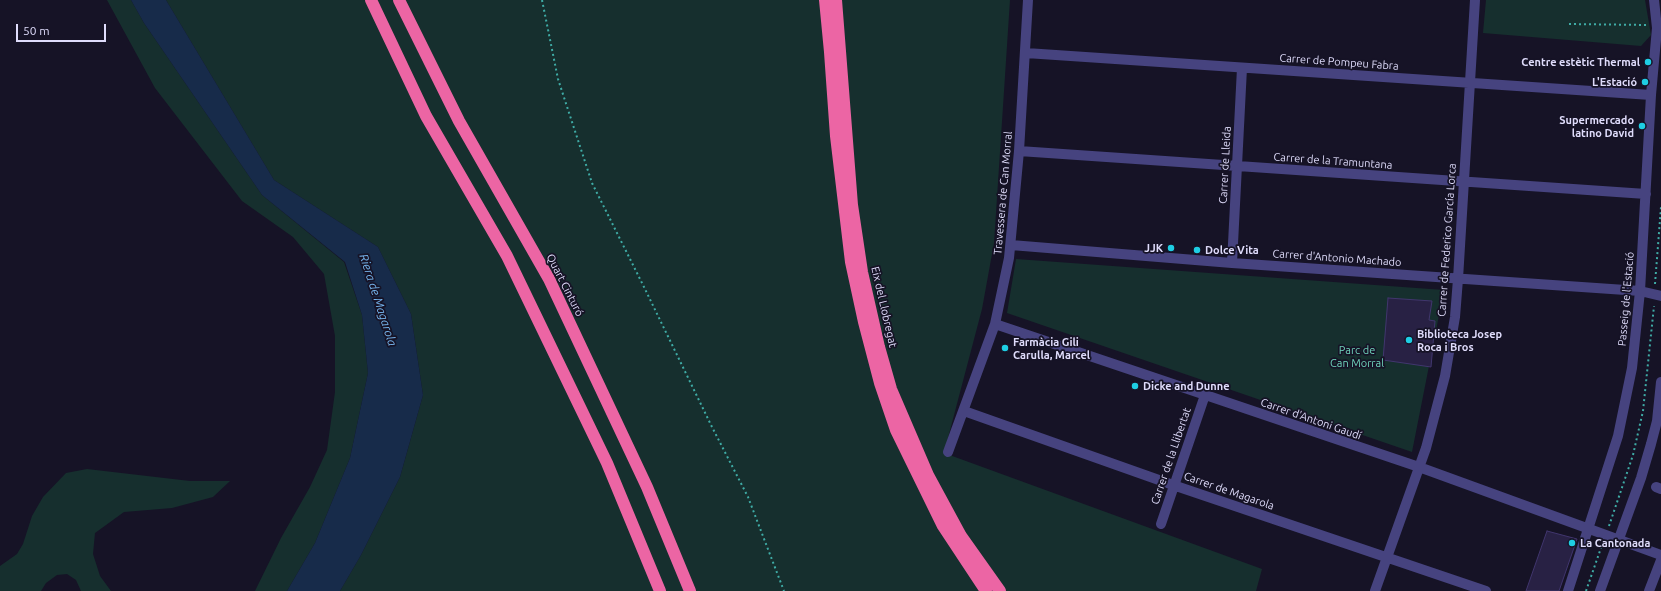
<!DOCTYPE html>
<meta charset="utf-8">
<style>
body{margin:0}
#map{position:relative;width:1661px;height:591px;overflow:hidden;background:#161326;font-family:Ubuntu,sans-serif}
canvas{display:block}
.scale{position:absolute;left:16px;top:24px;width:90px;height:18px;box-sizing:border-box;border:2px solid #dfdcfb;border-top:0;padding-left:5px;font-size:12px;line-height:14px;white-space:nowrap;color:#dfdcfb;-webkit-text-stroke:3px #161326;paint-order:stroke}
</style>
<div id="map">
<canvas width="1661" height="591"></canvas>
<div class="scale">50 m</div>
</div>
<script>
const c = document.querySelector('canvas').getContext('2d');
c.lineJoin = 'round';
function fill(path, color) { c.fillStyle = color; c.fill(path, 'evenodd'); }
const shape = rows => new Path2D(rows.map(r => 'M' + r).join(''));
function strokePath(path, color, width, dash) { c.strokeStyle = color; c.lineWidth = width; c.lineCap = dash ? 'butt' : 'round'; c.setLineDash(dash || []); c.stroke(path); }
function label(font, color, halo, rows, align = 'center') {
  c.font = font + ' Ubuntu,sans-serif'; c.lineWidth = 3.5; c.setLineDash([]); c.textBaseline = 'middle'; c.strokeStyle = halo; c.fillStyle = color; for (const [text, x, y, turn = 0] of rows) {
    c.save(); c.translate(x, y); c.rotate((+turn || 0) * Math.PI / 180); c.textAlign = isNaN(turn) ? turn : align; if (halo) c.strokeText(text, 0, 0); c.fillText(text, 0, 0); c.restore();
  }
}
fill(shape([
 [107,0,131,0,144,23,262,195,344,262,362,315,368,373,350,458,315,543,287,591,255,591,281,538,310,487,327,450,335,392,335,336,324,274,293,237,242,201,155,88],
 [166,0,1010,0,994,243,982,309,944,453,1262,569,1256,591,340,591,361,555,400,477,423,395,411,314,378,247,274,180],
 [1486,0,1645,0,1651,35,1641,46,1483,33],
 [1016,259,1444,290,1412,452,1007,313],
 [87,469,190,481,230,481,213,497,172,508,124,512,95,533,93,554,100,576,111,591,81,591,76,580,67,574,57,575,46,583,41,591,0,591,0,566,17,554,23,544,32,516,43,497,66,473]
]), '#162f2e');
fill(shape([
 [131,0,166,0,274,180,378,247,411,314,423,395,400,477,361,555,340,591,287,591,315,543,350,458,368,373,362,315,345,262,262,195,144,23]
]), '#172b4a');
const building = shape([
 [1388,298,1432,301,1429,320,1435,321,1431,367,1383,360,1388,298],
 [1547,531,1577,539,1559,591,1526,591,1547,531]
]);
fill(building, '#282144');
strokePath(building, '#41366e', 1);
strokePath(shape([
 [542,0,558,79,592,183,644,287,711,425,748,497,784,591],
 [1569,24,1646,25],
 [1655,284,1661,207],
 [1609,526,1633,455,1643,411,1654,306],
 [1586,591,1602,545]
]), '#3faca6', 2, [2, 3]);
strokePath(shape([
 [1026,53,1651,95],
 [1019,151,1646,194],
 [1011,245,1232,263,1640,291,1661,296],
 [1232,263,1242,68],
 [995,324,1419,467,1661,555],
 [964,411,1173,485,1486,591],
 [948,452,995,324,1009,258,1019,151,1028,0],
 [1656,487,1661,489],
 [1161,524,1205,395],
 [1375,591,1426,448,1445,376,1455,317,1458,279,1475,0],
 [1568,591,1618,436,1632,368,1640,291,1651,95,1657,28,1654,0],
 [1600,591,1641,478,1651,444,1657,421,1661,382],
 [1649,591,1661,560]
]), '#46437f', 10);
strokePath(shape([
 [371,0,426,116,507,256,607,463,660,591],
 [399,0,459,121,549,279,647,487,690,591],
 [825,0,830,52,836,136,851,262,864,322,880,383,896,430,943,526,986,591],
 [836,0,852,205,862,272,879,347,891,389,928,475,961,536,1000,591]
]), '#ec65a4', 12);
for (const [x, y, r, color] of [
 [1648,62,4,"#1ecee4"],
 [1645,82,4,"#1ecee4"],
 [1642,126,4,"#1ecee4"],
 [1171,248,4,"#1ecee4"],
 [1197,250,4,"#1ecee4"],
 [1409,340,4,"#1ecee4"],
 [1005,348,4,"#1ecee4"],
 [1135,386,4,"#1ecee4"],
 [1572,543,4,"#1ecee4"]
]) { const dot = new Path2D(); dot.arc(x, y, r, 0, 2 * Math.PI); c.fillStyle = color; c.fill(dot); strokePath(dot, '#161326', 1.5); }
label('11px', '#dfdcfb', '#161326', [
 ["Carrer de Pompeu Fabra",1339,62,4],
 ["Carrer de la Tramuntana",1333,161,4],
 ["Carrer de Lleida",1225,165,-87],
 ["Travessera de Can Morral",1003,193,-85],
 ["Carrer de Federico García Lorca",1447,240,-86],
 ["Carrer d'Antonio Machado",1337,258,4],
 ["Quart Cinturó",565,285,63],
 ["Passeig de l'Estació",1626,299,-85],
 ["Eix del Llobregat",884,307,77],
 ["Carrer d'Antoni Gaudí",1311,419,19],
 ["Carrer de la Llibertat",1171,456,-71],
 ["Carrer de Magarola",1229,491,19]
]);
label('bold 11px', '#dfdcfb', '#161326', [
 ["Centre estètic Thermal",1640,62,"right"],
 ["L'Estació",1637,82,"right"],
 ["Supermercado",1634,120,"right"],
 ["latino David",1634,133,"right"],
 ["JJK",1163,248,"right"],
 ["Dolce Vita",1205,250],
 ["Biblioteca Josep",1417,334],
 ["Roca i Bros",1417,347],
 ["Farmàcia Gili",1013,342],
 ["Carulla, Marcel",1013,355],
 ["Dicke and Dunne",1143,386],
 ["La Cantonada",1580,543]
], 'left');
label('11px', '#6fd3bb', '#161326', [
 ["Parc de",1357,350],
 ["Can Morral",1357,363]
]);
label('italic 12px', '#76b5ee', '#161326', [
 ["Riera de Magarola",378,300,72]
]);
</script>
